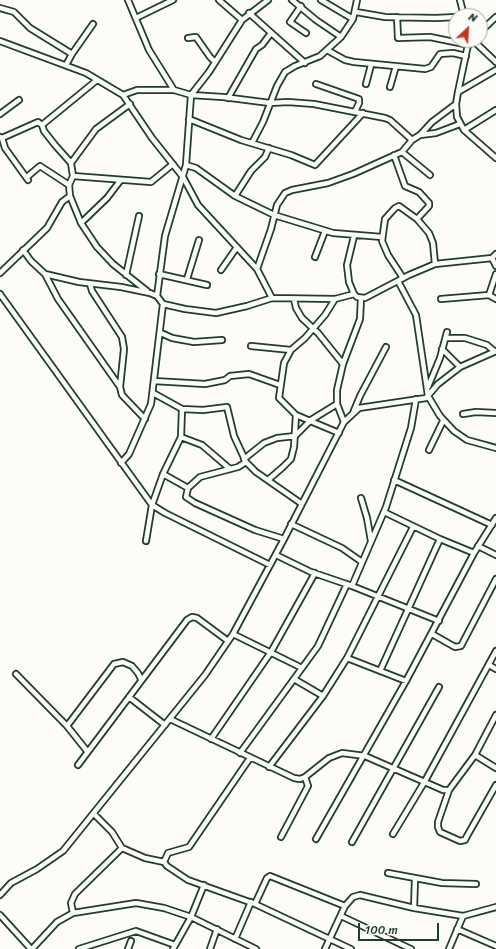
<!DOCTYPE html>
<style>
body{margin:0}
#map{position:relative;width:496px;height:949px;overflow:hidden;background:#fdfcf7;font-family:Sriracha,sans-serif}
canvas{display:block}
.north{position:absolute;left:448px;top:8px;width:40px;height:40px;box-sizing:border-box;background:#fdfcf7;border:1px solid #a4b0a9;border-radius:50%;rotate:25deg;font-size:11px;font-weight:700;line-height:16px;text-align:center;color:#1f3d34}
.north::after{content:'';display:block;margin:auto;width:14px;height:18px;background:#c8321e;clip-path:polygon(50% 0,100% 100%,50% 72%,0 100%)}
.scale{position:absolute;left:358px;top:923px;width:81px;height:18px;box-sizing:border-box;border:2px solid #1f3d34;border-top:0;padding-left:5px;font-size:12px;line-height:14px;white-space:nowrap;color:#1f3d34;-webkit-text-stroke:3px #fdfcf7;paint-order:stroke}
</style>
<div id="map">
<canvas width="496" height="949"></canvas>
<div class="north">N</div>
<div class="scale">100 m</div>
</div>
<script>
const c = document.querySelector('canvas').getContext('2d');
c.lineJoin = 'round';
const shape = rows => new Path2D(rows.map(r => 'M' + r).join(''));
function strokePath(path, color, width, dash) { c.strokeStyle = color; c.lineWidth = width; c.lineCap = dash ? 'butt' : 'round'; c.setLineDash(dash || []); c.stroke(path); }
const minor = shape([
 [128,0,149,50,174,90],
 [219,0,242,20],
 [292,0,316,20,341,37],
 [321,0,353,19],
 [460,0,464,16],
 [301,6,290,22,306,33],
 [0,8,14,12,30,28,72,54,93,24],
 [356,12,385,17,436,18,456,17],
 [249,13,305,63],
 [397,17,398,38,430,37,469,45],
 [136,18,173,0],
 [480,32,496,17],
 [188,38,196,37,210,57,215,62],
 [469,40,458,92,456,104,457,117,464,130,496,158],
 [471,40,469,41,477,44,496,62],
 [0,41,86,73,123,95,152,138,183,177,198,205,257,269,272,298],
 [327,50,345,60,354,62,425,69,431,67,440,54,453,53,466,56],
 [66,65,72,54],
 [97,80,42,125,44,131,55,145,71,163,73,176,69,185,70,196,81,223,97,247,113,264,147,291],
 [316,84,359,99,359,103,355,112],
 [366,84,371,65],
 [390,87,396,66],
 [458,92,496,70],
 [123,95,137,90,174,90,191,95,223,97,270,103,288,102,314,104,385,118,390,120,412,140],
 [228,98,256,49,262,45,271,33],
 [0,114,19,100],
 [189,119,241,140,291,155,315,165,363,113],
 [464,130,496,110],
 [420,135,432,122,456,104],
 [0,137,2,138,38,122,42,125],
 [2,138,5,148,28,180],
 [252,143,263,122,277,86,285,72,295,66,320,56,341,37,353,19,357,0],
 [402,152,430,175],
 [394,155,405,186,419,192,429,203,429,206,417,219],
 [71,163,96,129,130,104],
 [186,165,196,168,235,196,274,215,333,233,382,237],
 [73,176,151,182,173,164],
 [27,177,40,166,69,185],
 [235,196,251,171,265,157,269,148],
 [81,223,107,198,120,181],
 [354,236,347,265,349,282,354,294],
 [23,250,31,261,45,274,79,282,121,287,150,293,157,296,163,304,151,404,129,454,121,463],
 [315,257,325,231],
 [492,258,496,266],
 [257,269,271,229,277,205,285,193,292,190,328,183,353,174,402,152,412,140,420,135,436,133,460,124],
 [221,270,237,247],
 [0,273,47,228,62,202,70,196],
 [45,274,58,299,120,387],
 [159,274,207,285],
 [126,275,139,216],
 [403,278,388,255,382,241,385,219,395,208,399,206,417,219,429,233,433,243,435,264],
 [187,279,199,240],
 [398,281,416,315,428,396,440,416,454,431,467,440,496,448],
 [90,284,92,291,122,337,124,349,120,387,122,395,145,419],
 [0,294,152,505,165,513,270,565],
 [489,295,496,274],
 [157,296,165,236,186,165,191,95,209,72,242,20,268,0],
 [294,299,296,308,302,318,318,333,343,364],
 [335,299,325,315,305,338,291,350,284,363,279,398,296,415,339,433],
 [441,299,489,295,496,299],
 [163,304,185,309,216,313,247,306,272,298,335,299,354,294,357,297,365,298,409,275,435,264,492,258,496,254],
 [161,333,172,338,194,342,222,340],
 [446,338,465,338,487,345,494,351],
 [251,346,291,350],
 [442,349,460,367],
 [154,381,205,384,225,380,230,376,249,374,280,385],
 [428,387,440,358,447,332],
 [153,393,182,409,203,410,227,407,234,436,246,462,256,472,302,504],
 [353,413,360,396,386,347],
 [463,414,476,412,496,413],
 [344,422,337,404,337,390,343,364,360,319,361,298],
 [181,437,202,445,230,469],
 [429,450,443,421],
 [244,459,264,443,277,438,295,436,311,420,337,404],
 [246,462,238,467,200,477,188,488,186,497,195,503,255,530,284,539],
 [163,474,188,488],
 [268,480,283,467,291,459,294,447,296,415],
 [394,480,492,525],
 [361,498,367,518,371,541],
 [384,512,440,539,474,553],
 [291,524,342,548,362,562],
 [146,541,152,505,163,474,181,437,182,409],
 [478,546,496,555],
 [276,555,311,572,352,586,439,621],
 [352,586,386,507,411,428,416,399],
 [233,634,302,668],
 [432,634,455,647,461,646,496,579],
 [489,665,496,669],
 [380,671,440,539],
 [16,674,67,726,87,751],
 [294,679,323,696],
 [406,681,347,658,413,527],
 [129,697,165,725],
 [170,719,294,778,300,779,305,777,329,758,342,753,365,756,443,790,449,790,475,755,496,715],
 [67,726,114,664,123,662,132,666,138,673,141,679],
 [211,739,271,652,315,573],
 [240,753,318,646,347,584],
 [475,755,496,768],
 [250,758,189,847,168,853,164,862,167,866,188,880,255,904,351,949],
 [78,765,187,620,192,617,197,618,228,641],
 [269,767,323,696,347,658],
 [449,790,438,822,438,827,440,832,460,841,465,840,467,836,496,785],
 [94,814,112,832,122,848,145,858,164,862],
 [393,834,425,781,496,651],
 [281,837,308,786,305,777],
 [316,839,406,681,474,553,496,518],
 [352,842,439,687],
 [388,873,442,883,476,884],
 [0,895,11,883,37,869,63,851,205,675,233,634,284,539,344,422,359,408,426,398,438,384,460,367,496,351],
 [255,904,267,878,270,876,345,906],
 [414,908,415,879],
 [73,913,71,903,75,894,122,848],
 [0,915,31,949],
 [341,916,411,949],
 [457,929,496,946],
 [235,939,251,902],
 [32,949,57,922,73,913,136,903,164,908,191,917,256,949],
 [79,949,136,931,175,945],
 [128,949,131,941],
 [173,949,191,917,204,885],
 [210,949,217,929],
 [325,949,345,906,353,897,360,895,414,908,463,916,496,907],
 [449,949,463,916]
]);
strokePath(minor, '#1f3d34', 8);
strokePath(minor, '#fdfcf7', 4.5);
</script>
